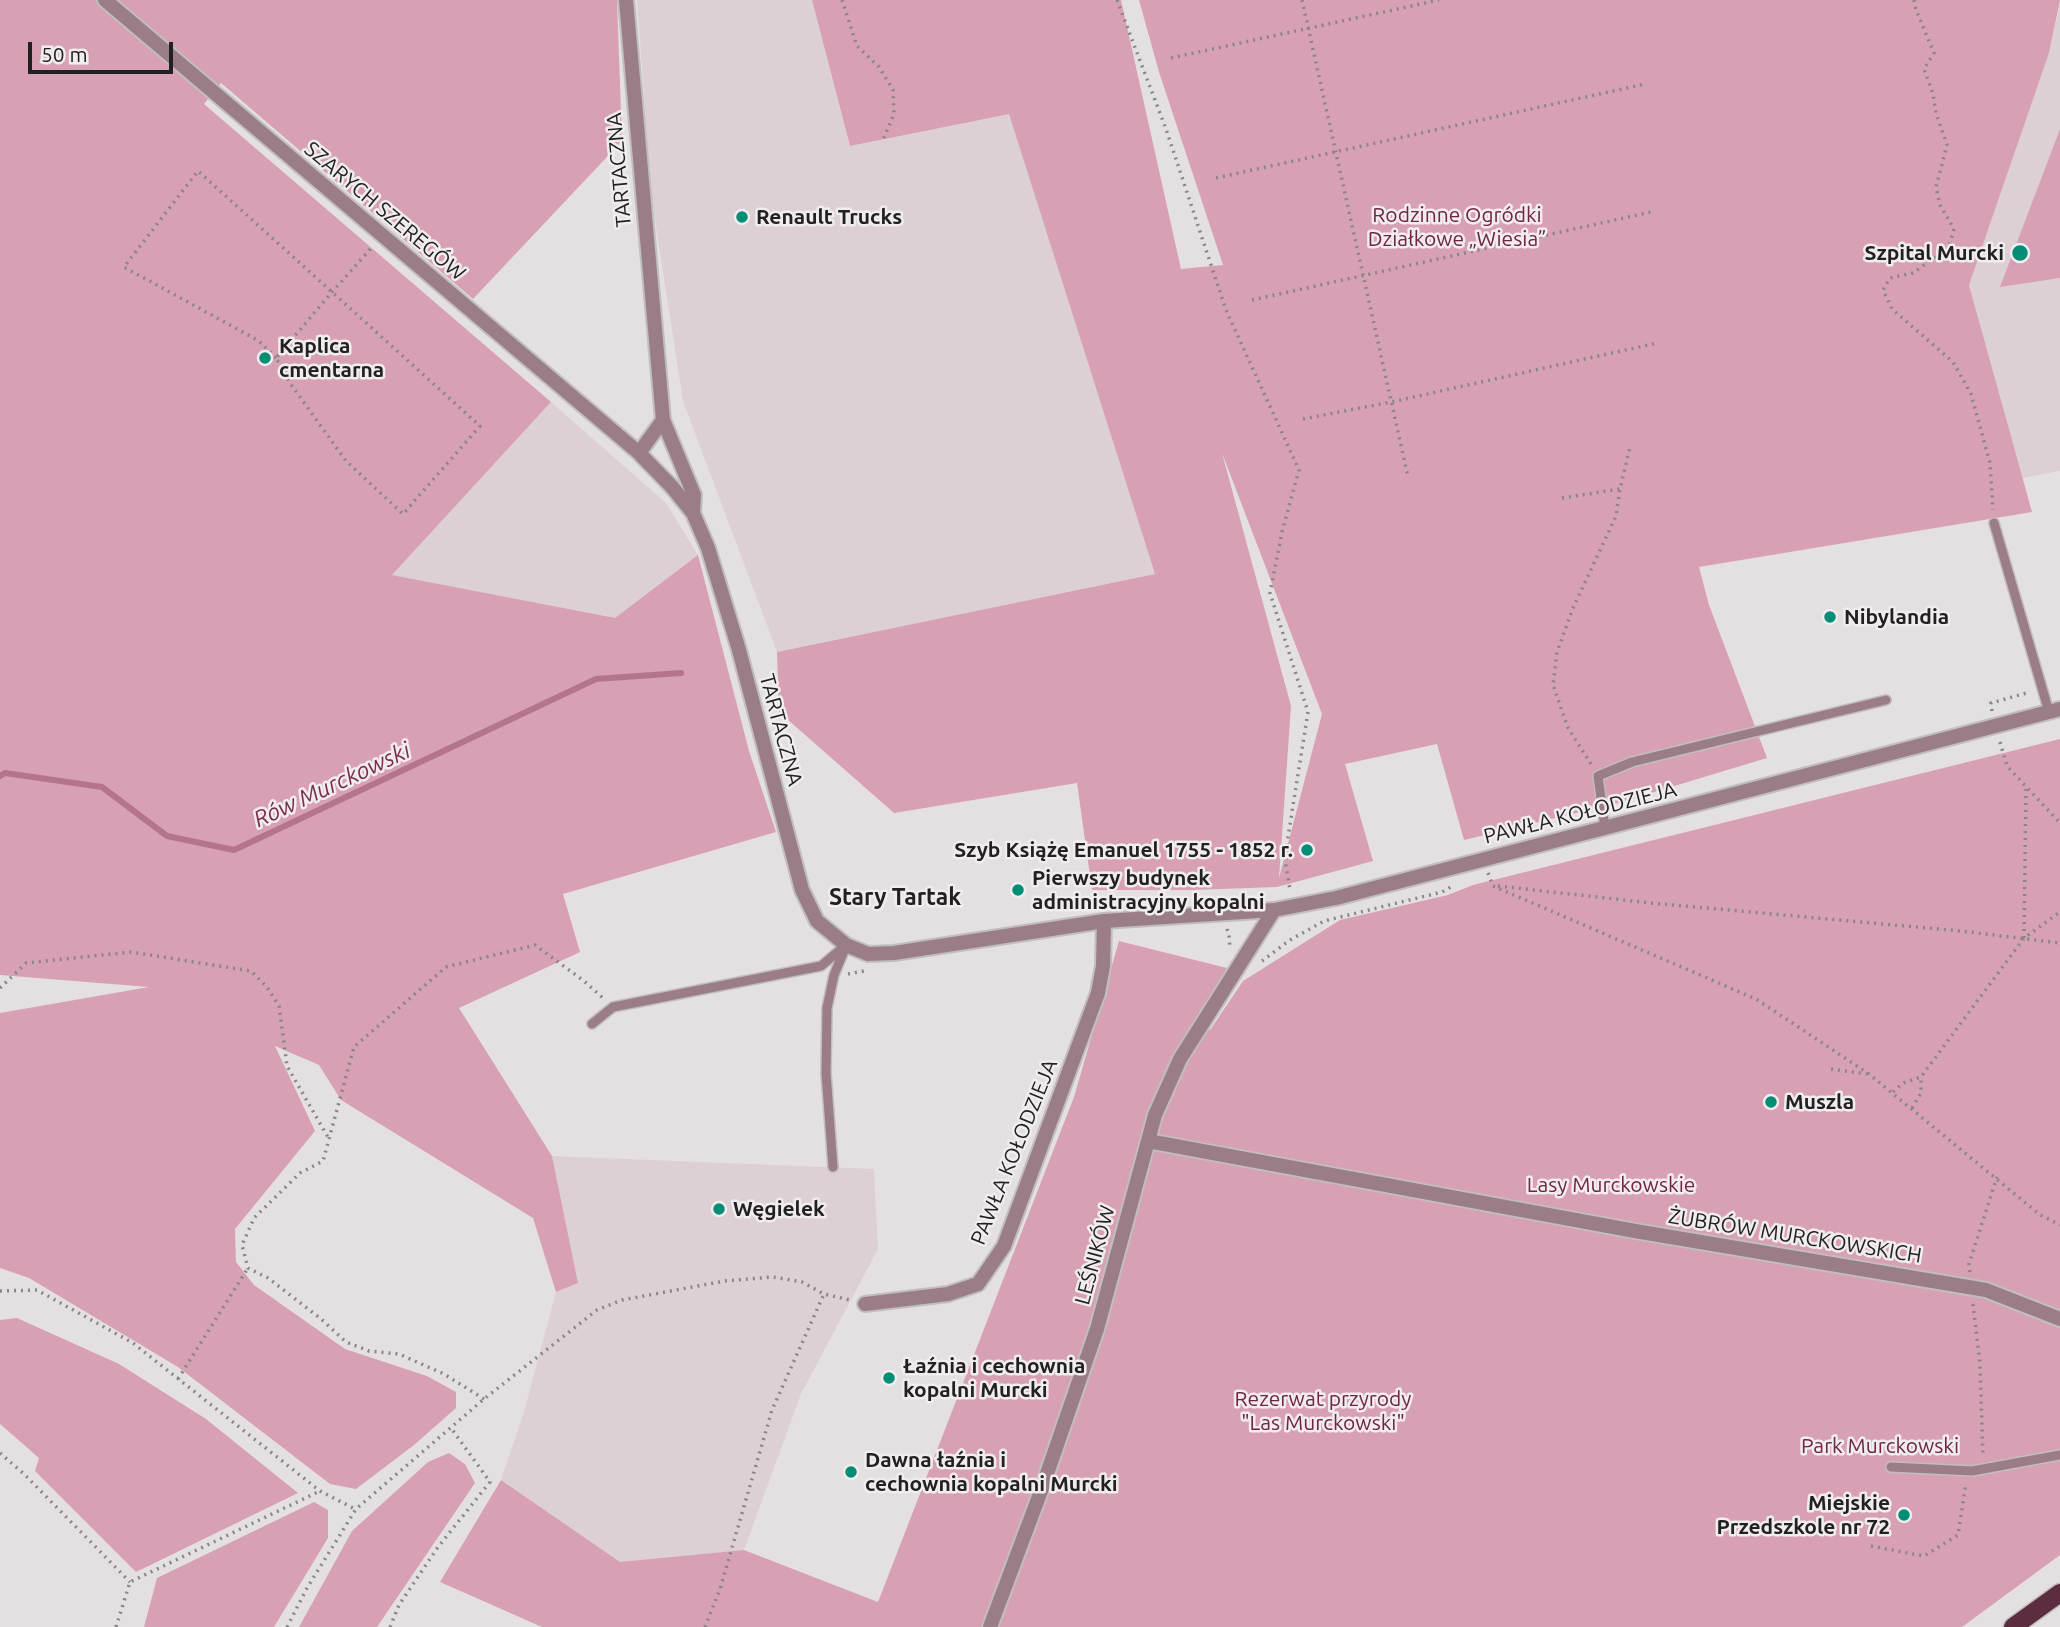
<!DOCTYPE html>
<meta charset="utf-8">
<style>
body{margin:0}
#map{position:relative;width:2060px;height:1627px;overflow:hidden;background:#e4e0e1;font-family:Ubuntu,sans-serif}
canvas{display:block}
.scale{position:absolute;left:28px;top:42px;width:145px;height:32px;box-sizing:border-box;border:4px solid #222121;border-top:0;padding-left:9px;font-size:21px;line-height:24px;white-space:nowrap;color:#222121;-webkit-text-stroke:5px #f1edee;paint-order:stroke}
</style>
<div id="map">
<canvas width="2060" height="1627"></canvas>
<div class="scale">50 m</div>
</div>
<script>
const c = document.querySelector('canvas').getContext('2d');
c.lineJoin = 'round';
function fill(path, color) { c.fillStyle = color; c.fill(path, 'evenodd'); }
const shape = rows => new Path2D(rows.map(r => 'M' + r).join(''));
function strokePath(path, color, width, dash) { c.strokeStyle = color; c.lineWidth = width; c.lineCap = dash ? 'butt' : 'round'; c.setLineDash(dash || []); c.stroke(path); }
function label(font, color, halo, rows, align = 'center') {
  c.font = font + ' Ubuntu,sans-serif'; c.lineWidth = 5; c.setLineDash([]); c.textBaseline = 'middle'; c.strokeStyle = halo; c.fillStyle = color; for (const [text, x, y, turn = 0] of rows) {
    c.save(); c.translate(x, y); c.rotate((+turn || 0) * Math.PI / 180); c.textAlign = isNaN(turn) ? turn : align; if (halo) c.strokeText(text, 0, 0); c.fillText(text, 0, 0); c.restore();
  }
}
fill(shape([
 [637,0,812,0,850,146,1009,113,1155,574,777,652,683,401,651,195],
 [2060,4,2060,471,2022,478,1969,285,2049,53],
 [551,402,666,503,698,555,615,619,392,575],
 [552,1156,874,1169,878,1249,801,1394,744,1550,620,1563,501,1480,524,1412,556,1292,578,1283]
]), '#ddd0d5');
fill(shape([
 [0,0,617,0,622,141,473,299,221,83,204,104,551,402,392,575,615,618,698,555,749,751,776,832,563,894,580,952,459,1008,552,1156,578,1283,556,1292,533,1218,341,1100,319,1065,275,1046,315,1131,235,1229,236,1262,254,1285,345,1349,427,1376,456,1392,456,1408,414,1445,356,1489,330,1484,178,1367,29,1278,0,1268,0,1013,149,987,0,975],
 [812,0,1121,0,1181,269,1223,265,1159,72,1139,0,2060,0,2049,53,1969,285,2032,512,1699,567,1709,605,1767,758,1618,803,1464,840,1437,744,1345,764,1373,861,1277,887,1192,890,1092,890,1077,783,894,813,779,712,777,652,1155,574,1009,114,850,146],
 [1222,453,1322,714,1279,878,1291,706],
 [2060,129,2060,278,2000,287],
 [2060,739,2060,1555,1962,1627,542,1627,440,1582,501,1480,620,1562,744,1550,878,1602,1074,1097,1119,941,1227,968,1206,1027,1210,1030,1243,981,1340,920,1448,895,1473,885],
 [17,1318,119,1364,206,1419,298,1493,136,1572,35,1471,39,1458,0,1424,0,1320],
 [449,1453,465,1464,475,1483,377,1627,299,1627,352,1531,428,1462],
 [314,1502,328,1510,328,1538,274,1627,144,1627,157,1578]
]), '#d8a0b4');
strokePath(shape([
 [0,776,5,773,102,787,167,836,234,850,596,679,681,673]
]), '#b5748d', 6);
const service = shape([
 [1994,523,2049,712],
 [1605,828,1598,776,1632,762,1886,700],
 [592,1024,613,1007,821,966,846,945],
 [833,1167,826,1073,827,1008,834,975,846,946],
 [1891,1467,1972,1471,2060,1455]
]);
const minor = shape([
 [1148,1141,1635,1231,1986,1290,2060,1319],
 [865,1304,948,1294,978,1284,1004,1246,1098,993,1103,966,1104,921],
 [990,1627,1041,1491,1097,1329,1155,1115,1180,1059,1274,910]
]);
const tertiary = shape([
 [105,0,639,453,672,487,693,513,708,548,739,650,802,890,817,921,846,945,868,954,894,953,1104,921,1274,910,1336,898,2060,709],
 [626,0,663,420,639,453],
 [663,420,694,495,693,513]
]);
const primary = shape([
 [2013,1627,2060,1593]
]);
strokePath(service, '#c1bebe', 12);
strokePath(minor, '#c1bebe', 18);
strokePath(tertiary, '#c1bebe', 18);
strokePath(primary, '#c1bebe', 21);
strokePath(shape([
 [842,0,857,46,879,67,893,90,894,114,883,140],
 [1117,0,1166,129,1226,310,1299,470,1282,532,1270,593,1308,712,1288,837,1286,866,1290,890],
 [1302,0,1408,477],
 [1914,0,1916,10,1934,53,1924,69,1933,94,1936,113,1947,145,1936,187,1940,205,1954,229,1949,247,1913,273,1890,278,1883,290,1892,309,1953,362,1971,394,1990,463,1993,510],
 [1171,58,1439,0],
 [1216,178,1645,84],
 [1252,300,1651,212],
 [276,358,259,341,124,267,198,171,332,292,480,426,403,514,346,461,290,383,276,358,332,292,366,254,372,247],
 [1303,419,1391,402,1657,343],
 [1562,498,1620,489],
 [1992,711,1991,703,2030,692],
 [2000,742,2007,766,2060,823],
 [1591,764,1568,728,1553,685,1557,652,1573,608,1616,516,1620,489,1630,447],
 [1488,873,1493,886,1756,999,1869,1074,2039,1214,2060,1225],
 [1498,886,1651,903,1961,931,2060,943],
 [1227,929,1229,935,1230,949],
 [2024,938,2026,786],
 [1262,961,1290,940,1324,921,1442,892,1454,885],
 [848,974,864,971],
 [0,988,26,963,131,952,251,971,267,987,279,1006,287,1066,329,1139],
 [1831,1069,1867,1074],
 [1893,1092,1903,1083,1921,1077,2024,938,2060,912],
 [1912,1108,1921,1093,1921,1077],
 [1970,1272,1969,1264,1997,1177],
 [0,1291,37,1290,133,1343,320,1491,355,1509],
 [1973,1304,1980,1364,1983,1457],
 [178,1379,248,1268],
 [484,1399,444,1374,399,1354,369,1351,346,1342,320,1318,268,1278,248,1268,242,1245,254,1218,300,1173,323,1161,354,1047,446,967,535,945,584,981,604,999],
 [0,1453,24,1474,130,1582],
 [1871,1546,1924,1556,1958,1535,1966,1483],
 [116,1627,130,1582,320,1491],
 [287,1627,307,1588,356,1509,484,1399,597,1310,622,1300,725,1281,773,1277,802,1282,824,1294,850,1300],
 [390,1627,399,1605,438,1547,490,1482,451,1428],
 [705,1627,720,1589,772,1410,824,1294]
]), '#898686', 3.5, [2, 5]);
strokePath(service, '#9b7d87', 9);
strokePath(minor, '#9b7d87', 14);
strokePath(tertiary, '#9b7d87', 14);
strokePath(primary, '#5c2c40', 18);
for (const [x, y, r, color] of [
 [742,217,7,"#028d76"],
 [2020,253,9,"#028d76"],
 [265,358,7,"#028d76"],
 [1830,617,7,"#028d76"],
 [1307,850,7,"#028d76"],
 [1018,890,7,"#028d76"],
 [1771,1102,7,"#028d76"],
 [719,1209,7,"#028d76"],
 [889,1378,7,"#028d76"],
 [851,1472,7,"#028d76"],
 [1904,1515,7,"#028d76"]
]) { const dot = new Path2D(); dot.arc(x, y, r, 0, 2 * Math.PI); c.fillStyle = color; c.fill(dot); strokePath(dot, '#f1edee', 2.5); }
label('21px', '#222121', '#f1edee', [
 ["TARTACZNA",619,170,-95],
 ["SZARYCH SZEREGÓW",385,211,40],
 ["TARTACZNA",781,730,75],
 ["PAWŁA KOŁODZIEJA",1580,813,-14],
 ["PAWŁA KOŁODZIEJA",1014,1152,-68],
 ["ŻUBRÓW MURCKOWSKICH",1795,1236,9],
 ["LEŚNIKÓW",1095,1255,-75]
]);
label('21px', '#712246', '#f1edee', [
 ["Rodzinne Ogródki",1457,215],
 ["Działkowe „Wiesia”",1457,239],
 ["Lasy Murckowskie",1611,1185],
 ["Rezerwat przyrody",1323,1399],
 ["\"Las Murckowski\"",1323,1423],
 ["Park Murckowski",1880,1446]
]);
label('bold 21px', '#222121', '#f1edee', [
 ["Renault Trucks",756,217],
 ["Szpital Murcki",2004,253,"right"],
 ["Kaplica",279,346],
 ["cmentarna",279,370],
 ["Nibylandia",1844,617],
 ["Szyb Książę Emanuel 1755 - 1852 r.",1293,850,"right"],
 ["Pierwszy budynek",1032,878],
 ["administracyjny kopalni",1032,902],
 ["Muszla",1785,1102],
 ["Węgielek",733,1209],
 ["Łaźnia i cechownia",903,1366],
 ["kopalni Murcki",903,1390],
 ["Dawna łaźnia i",865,1460],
 ["cechownia kopalni Murcki",865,1484],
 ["Miejskie",1890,1503,"right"],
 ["Przedszkole nr 72",1890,1527,"right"]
], 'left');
label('italic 23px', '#7b2b4f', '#f1edee', [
 ["Rów Murckowski",332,785,-25]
]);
label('bold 23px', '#222121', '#f1edee', [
 ["Stary Tartak",895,897]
]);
</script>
